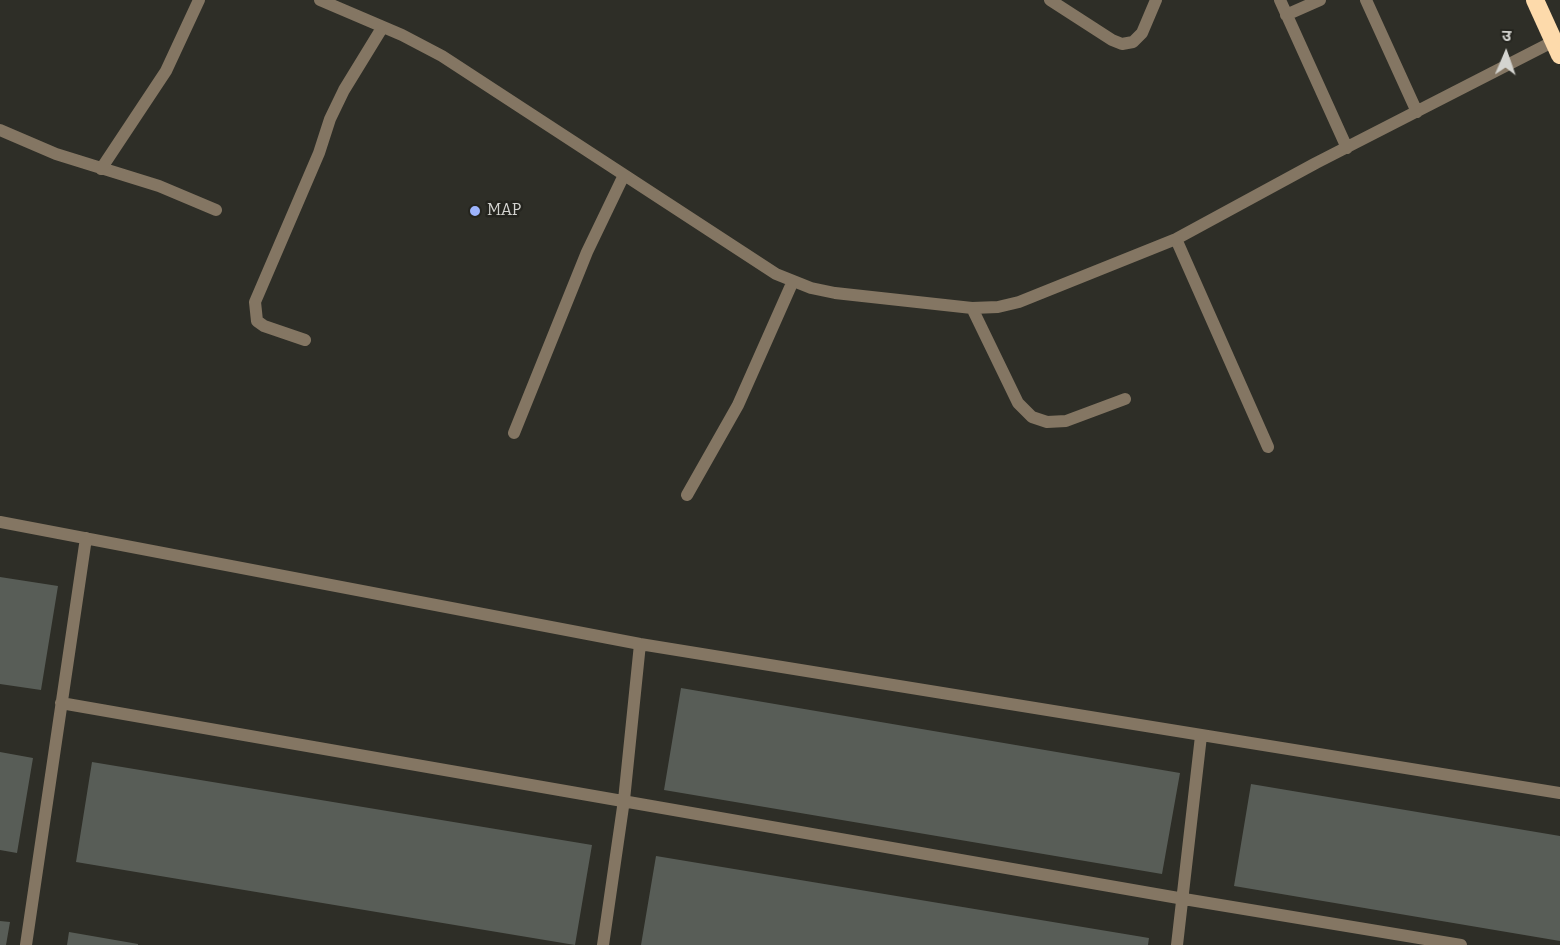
<!DOCTYPE html>
<meta charset="utf-8">
<style>
body{margin:0}
#map{position:relative;width:1560px;height:945px;overflow:hidden;background:#2e2e27;font-family:Bitter,"Noto Sans Devanagari",serif}
canvas{display:block}
.north{position:absolute;left:1476px;top:24px;width:60px;height:60px;-webkit-text-stroke:4px #24241e;paint-order:stroke;rotate:2deg;font-size:16px;font-weight:700;line-height:24px;text-align:center;color:#d4d4d0}
.north::after{content:'';display:block;margin:auto;width:21px;height:27px;background:#d4d4d0;clip-path:polygon(50% 0,100% 100%,50% 72%,0 100%)}
</style>
<div id="map">
<canvas width="1560" height="945"></canvas>
<div class="north">उ</div>
</div>
<script>
const c = document.querySelector('canvas').getContext('2d');
c.lineJoin = 'round';
function fill(path, color) { c.fillStyle = color; c.fill(path, 'evenodd'); }
const shape = rows => new Path2D(rows.map(r => 'M' + r).join(''));
function strokePath(path, color, width, dash) { c.strokeStyle = color; c.lineWidth = width; c.lineCap = dash ? 'butt' : 'round'; c.setLineDash(dash || []); c.stroke(path); }
function label(font, color, halo, rows, align = 'center') {
  c.font = font + ' Bitter,serif'; c.lineWidth = 5; c.setLineDash([]); c.textBaseline = 'middle'; c.strokeStyle = halo; c.fillStyle = color; for (const [text, x, y, turn = 0] of rows) {
    c.save(); c.translate(x, y); c.rotate((+turn || 0) * Math.PI / 180); c.textAlign = isNaN(turn) ? turn : align; if (halo) c.strokeText(text, 0, 0); c.fillText(text, 0, 0); c.restore();
  }
}
fill(shape([
 [0,577,58,586,41,690,0,684],
 [681,688,1180,773,1162,874,664,790],
 [0,752,33,758,17,853,0,850],
 [92,762,592,845,575,945,76,862],
 [1251,784,1560,836,1560,941,1234,886],
 [656,856,1149,938,1148,945,641,945],
 [0,921,10,922,6,945,0,945],
 [69,932,138,944,138,945,67,945]
]), '#585d57');
strokePath(shape([
 [0,522,640,644,1560,793],
 [61,703,1184,899,1461,945],
 [26,945,86,538],
 [603,945,624,800,640,644],
 [1177,945,1201,736]
]), '#847663', 12);
strokePath(shape([
 [320,0,402,35,442,56,776,274,811,288,835,293,972,308,998,307,1019,302,1176,239,1316,163,1558,39],
 [1050,0,1112,40,1122,44,1133,42,1142,33,1156,0],
 [1280,0,1347,148],
 [1366,0,1417,112],
 [1286,15,1320,0],
 [0,130,56,154,159,186,216,210],
 [101,169,166,71,199,0],
 [1176,239,1268,447],
 [972,308,1018,403,1032,417,1047,422,1066,421,1125,399],
 [305,340,264,326,257,321,255,302,319,153,330,119,344,90,382,28],
 [514,433,587,252,624,175],
 [687,495,738,405,793,281]
]), '#847663', 12);
strokePath(shape([
 [1535,0,1560,55]
]), '#fddaab', 18);
for (const [x, y, r, color] of [
 [475,211,6,"#9db4fd"]
]) { const dot = new Path2D(); dot.arc(x, y, r, 0, 2 * Math.PI); c.fillStyle = color; c.fill(dot); strokePath(dot, '#24241e', 2); }
label('16px', '#d4d4d0', '#24241e', [
 ["MAP",487,211]
], 'left');
</script>
